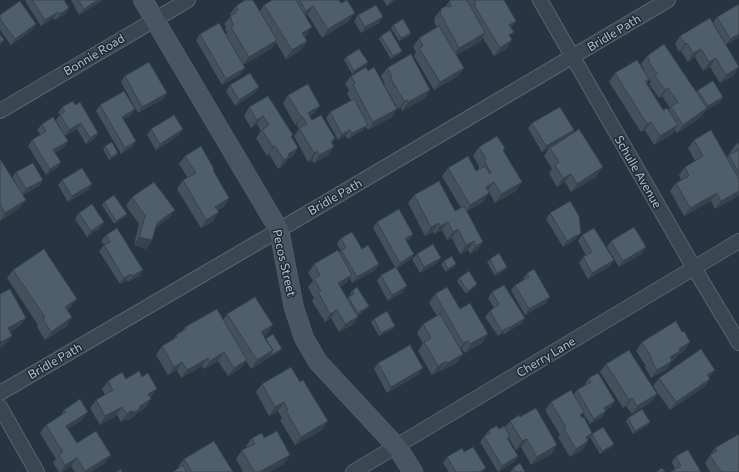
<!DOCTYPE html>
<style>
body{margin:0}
canvas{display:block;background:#263541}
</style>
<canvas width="739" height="472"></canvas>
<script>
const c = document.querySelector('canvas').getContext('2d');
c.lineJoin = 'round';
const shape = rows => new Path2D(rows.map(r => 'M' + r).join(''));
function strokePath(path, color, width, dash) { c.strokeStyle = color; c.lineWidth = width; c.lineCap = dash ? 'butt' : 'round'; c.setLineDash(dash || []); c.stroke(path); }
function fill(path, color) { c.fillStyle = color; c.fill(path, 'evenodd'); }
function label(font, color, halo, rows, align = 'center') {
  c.font = font + ' Commissioner,sans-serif'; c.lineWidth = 3; c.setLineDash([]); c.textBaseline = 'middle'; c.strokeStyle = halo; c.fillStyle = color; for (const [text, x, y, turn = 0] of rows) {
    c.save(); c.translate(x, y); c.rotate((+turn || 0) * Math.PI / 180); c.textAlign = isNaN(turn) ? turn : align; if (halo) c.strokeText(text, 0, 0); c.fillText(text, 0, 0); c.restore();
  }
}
const street = shape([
 [540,0,694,268,739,343],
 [0,111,188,0],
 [0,393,279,230,668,0],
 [0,407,37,472],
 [353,472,739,241]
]);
const secondary = shape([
 [143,0,279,230,294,308,304,338,318,362,397,447,413,472]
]);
strokePath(street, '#58646e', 16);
strokePath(secondary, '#58646e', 20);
strokePath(street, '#3a4651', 14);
strokePath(secondary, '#485664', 19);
fill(shape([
 [26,0,64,0,69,8,65,14,55,20,54,18,41,26,25,1],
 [71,0,102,0,100,2,79,15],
 [297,0,339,0,349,21,322,38,308,15,306,16,307,35,304,37,307,41,301,50,286,59,276,42,271,49,243,65,241,74,222,85,196,40,200,34,226,35,227,32,225,29,226,27,224,24,231,16,230,14,236,6,260,11,264,5,297,1],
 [383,0,396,0,387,6],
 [451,0,504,0,516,21,511,28,510,37,512,40,506,49,494,56,483,38,480,42,456,55,464,68,458,76,434,90,414,56,416,52,413,47,419,38,437,27,434,22,435,17,441,9,445,7,449,1],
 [739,4,739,37,726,45,713,23,717,17],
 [0,15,32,30,11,45,0,30],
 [358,15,379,23,361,33,354,21],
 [710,18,733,76,720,83,710,67,703,71,695,57,688,62,681,51,679,52,675,44,680,36],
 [393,25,411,33,409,36,399,41,391,28],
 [381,36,400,54,391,59,379,39],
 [647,56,696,92,698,90,723,97,719,103,706,110,701,117,677,133,675,130,672,134,654,145,645,130,641,132,609,82,615,73,644,70,644,69,641,64],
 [649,79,651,82,649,84,659,98,662,96,670,108,669,110,663,110,647,83],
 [346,57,368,62,366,65,352,74,344,60],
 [387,68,430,90,425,98,402,111,401,108,398,109,384,85,385,84,381,76],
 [125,76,167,93,163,99,138,113,121,82],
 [351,76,392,117,368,130,366,127,363,130,348,139,346,136,338,140,326,118,330,112,351,101,347,93,349,90,345,84],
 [230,85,255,93,235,106,226,91],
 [288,95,314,114,310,116,312,120,335,138,332,143,328,155,314,163,312,160,308,162,294,136,299,129,297,125,295,125,283,103],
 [268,96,298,148,293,156,288,159,284,165,278,169,269,154,267,156,256,138,261,131,257,124,251,128,244,116,249,107],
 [75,105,98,133,94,139,86,144,77,129,65,136,56,120,60,115,58,113,62,107],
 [100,105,135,109,131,115,123,120,136,141,132,147,121,154,96,111],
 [532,123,574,130,570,135,597,176,571,192,565,182,557,187,549,173,552,169,544,156,549,148,542,152,528,128],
 [42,124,68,141,64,147,55,153,61,162,57,168,46,175,28,146,32,140,41,135,37,130],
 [151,129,179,135,156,150,147,135],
 [694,140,727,157,735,145,739,143,739,195,738,196,715,209,711,201,684,216,670,191,676,183,681,180,679,175,685,167,695,161,688,148],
 [105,146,118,153,116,156,109,160,103,149],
 [479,147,503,151,516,191,495,203,488,190,489,193,483,202,467,211,483,242,477,250,470,254,468,250,460,254,452,238,447,240,442,230,434,234,433,232,425,236,408,203,414,195,455,211,461,208,442,176,448,168,476,171,479,170,478,169,479,166,473,156],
 [185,156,213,171,229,198,224,207,217,210,213,221,201,228,177,189,183,180,188,178,179,164],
 [0,159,12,178,16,172,43,180,39,186,23,195,20,208,0,221],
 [62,180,92,184,88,190,68,202,58,185],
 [132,197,169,218,155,228,152,240,146,249,134,245,139,224,126,206],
 [104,202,125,217,114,224,102,205],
 [79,213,104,222,100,228,87,237,75,219],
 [550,213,576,239,563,247,546,219],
 [377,222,413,234,409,240,406,241,414,254,410,260,397,268,403,292,388,301,377,281,381,275,395,267,373,228],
 [106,235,143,270,139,276,128,282,127,280,120,284,99,251,104,245,101,241],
 [582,235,614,260,610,266,588,279,579,263,583,257,586,255,578,241],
 [341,238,362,249,379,264,375,270,352,283,350,278,346,283,340,287,347,298,351,295,350,294,352,291,369,306,367,309,357,316,358,317,352,325,339,332,331,318,325,322,312,301,314,298,308,287,313,281,308,273,314,264,339,253,341,251,337,244],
 [611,241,642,253,619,267,607,247],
 [417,254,441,258,437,263,420,273,412,259],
 [490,259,507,267,505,270,495,276,487,262],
 [444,261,454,267,446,272,441,264],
 [13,270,71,307,67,310,72,317,67,326,45,340,37,327,38,325,7,278],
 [527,273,546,303,525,315,511,290,515,285,523,280,523,279],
 [459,278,477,284,475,287,466,294,457,281],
 [492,292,525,318,521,324,504,334,503,333,498,336,485,317,490,311,494,308,488,298],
 [435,294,460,309,488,334,482,343,465,353,462,349,461,350,458,362,441,371,441,370,432,375,418,351,423,343,417,333,423,324,437,316,429,303],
 [227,314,267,334,264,336,265,339,279,352,268,358,251,369,246,361,241,368,228,376,218,361,204,369,202,366,181,378,177,370,168,375,156,355,162,346,173,340,176,335,182,332,185,327,223,320],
 [374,319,393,329,379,336,371,322],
 [682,332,690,342,684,351,678,355,675,359,672,361,667,369,651,378,645,367,646,366,636,351,642,342],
 [378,363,419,374,387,393,374,369],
 [606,364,657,394,651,402,632,414,626,406,623,408,600,372],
 [715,370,709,377,704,387,670,410,653,386,659,378],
 [589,378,615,401,611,407,606,410,602,417,590,424,583,413,581,416,592,433,588,440,588,441,582,450,570,457,558,437,560,435,545,410,551,402,574,394,577,390,585,385,585,384],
 [126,379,151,397,150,398,151,399,145,408,137,413,133,417,129,420,124,420,121,422,117,415,100,425,90,408,96,400,105,395,102,389,108,381],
 [300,382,322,430,295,445,280,420,282,418,278,411,269,416,256,392,262,384],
 [64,410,82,420,68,429,77,443,105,463,91,472,75,472,71,466,62,472,59,472,53,463,56,459,40,433,46,425,60,416],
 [628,418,648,425,633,434,626,421],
 [510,421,552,454,531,465,521,447,516,450,509,438,508,439,518,456,514,462,498,472,480,442,489,430,499,429,505,427],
 [592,434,612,447,600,454,590,437],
 [252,438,284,464,269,472,243,472,236,459,242,450,247,448,246,446],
 [715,448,739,472,710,472,705,463],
 [464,452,483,472,449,472,443,463,447,457],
 [676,456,701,472,670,472,675,469,672,462],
 [184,459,233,472,173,472,179,468,178,467],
 [513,468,525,472,511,472,511,471]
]), '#44515d');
fill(shape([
 [98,0,102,0,100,2,79,15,84,9],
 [392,0,396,0,387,6],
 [313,6,308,15,301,19,306,11],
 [69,8,65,14,55,20,60,14],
 [58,12,54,18,41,26,45,20],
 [355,13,349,21,322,38,328,29],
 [383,17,379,23,361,33,365,27],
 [516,21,510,29,509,25],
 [36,24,32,30,11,45,15,39],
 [312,27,307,35,296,42,302,33],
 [411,33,409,36,399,41,401,38],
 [485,33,480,42,453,56,459,48],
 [739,34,739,37,726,45,730,39],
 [4,40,0,46,0,43],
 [277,40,271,49,243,65,249,57],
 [512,40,506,49,494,56,500,48],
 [307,41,301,50,286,59,292,50],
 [687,43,681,51,679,52,685,44],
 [701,49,695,57,688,62,693,53],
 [402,51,400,54,391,59,393,56],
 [716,58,710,67,703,71,709,62],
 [368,62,366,65,352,74,354,71],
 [739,67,733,76,720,83,726,75],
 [245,68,241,74,222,85,226,79],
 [464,68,458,76,434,90,440,82],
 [259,87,255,93,235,106,239,100],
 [668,88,662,96,659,98,665,90],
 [430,90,425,98,402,111,408,102],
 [167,93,163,99,138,113,142,107],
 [723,97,719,103,706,110,701,117,677,133,683,125,705,110,708,106],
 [407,100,401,108,398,109,404,101],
 [320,106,314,114,305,120,308,113],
 [135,109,131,115,118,123,122,117],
 [397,109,392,117,368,130,373,122],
 [263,116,257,124,251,128,257,120],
 [302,116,297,125,295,125,301,117],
 [651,122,645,130,641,132,647,124],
 [81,123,77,129,65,136,69,130],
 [368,125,363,130,348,139,352,133],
 [678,125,672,134,654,145,660,136],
 [183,129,179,135,156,150,160,144],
 [350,130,346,136,338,140,342,134],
 [574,130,570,136,542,152,546,146],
 [98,133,94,139,86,144,90,138],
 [68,141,64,147,49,156,53,150],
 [136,141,132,147,121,154,125,148],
 [275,146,269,154,267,156,273,147],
 [334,147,328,155,314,163,319,155],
 [298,148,293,156,288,159,284,165,278,169,288,154],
 [317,151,312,160,308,162,314,153],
 [118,153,116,156,109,160,111,157],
 [61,162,57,168,46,175,50,169],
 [603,167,597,176,571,192,577,184],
 [571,174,565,182,557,187,563,178],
 [43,180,39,186,22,195,26,189],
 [494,182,488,190,486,187],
 [522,182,516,191,495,203,501,194],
 [92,184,88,190,68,202,72,196],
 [739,191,739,195,738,196,715,209,721,201],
 [489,193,483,202,464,213,470,205],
 [717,193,711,201,684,216,690,208],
 [229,198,224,207,209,215,215,207],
 [26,200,20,208,0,221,5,213],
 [175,210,169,218,151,231,157,223],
 [219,212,213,221,201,228,206,220],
 [127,214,125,217,114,224,116,221],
 [104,222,100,228,87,237,91,231],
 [448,222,442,230,434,234,440,226],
 [439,223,433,232,425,236,431,227],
 [458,229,452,238,447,240,453,232],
 [581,233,576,239,563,247,567,241],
 [413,234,409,240,401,245,405,239],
 [139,237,152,240,146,249,134,245],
 [474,241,468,250,460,254,466,245],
 [483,242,477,250,470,254,476,246],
 [646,247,642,253,619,267,623,261],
 [414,254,410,260,396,268,400,263],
 [441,258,437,263,420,273,424,267],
 [614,260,610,266,588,279,592,273],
 [379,264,375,270,352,283,357,277],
 [456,264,454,267,446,272,448,269],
 [507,267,505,270,495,276,497,273],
 [143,270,139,276,128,282,132,276],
 [131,274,127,280,120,284,124,278],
 [352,275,346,283,332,292,338,283],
 [477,284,475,287,466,294,468,291],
 [407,286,403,292,388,301,392,295],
 [550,297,546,303,525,315,529,309],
 [77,299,71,307,59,315,65,307],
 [369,306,367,309,356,316,358,313],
 [337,310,331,318,325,322,330,314],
 [72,317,67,326,45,340,51,332],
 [358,317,352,325,339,332,345,324],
 [26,318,20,326,2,337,8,328],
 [525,318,521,324,504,334,509,328],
 [273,325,267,334,256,341,261,332],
 [395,326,393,329,379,336,381,333],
 [508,327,503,333,498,336,502,331],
 [488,334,482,343,465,353,470,344],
 [12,336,6,344,0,348,0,344,1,342],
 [468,341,462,349,458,352,463,343],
 [690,342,684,351,678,355,675,359,672,361,667,369,651,378,657,370,670,357,679,349],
 [282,349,279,352,268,358,270,355],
 [273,350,267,359,251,369,257,360],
 [224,352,218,361,204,369,210,361],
 [463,354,458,362,441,371,447,363],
 [208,358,202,366,181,378,187,370],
 [247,360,241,368,228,376,234,368],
 [446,361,441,370,432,375,438,366],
 [182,362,177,370,168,375,174,367],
 [423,368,419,374,387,393,391,387],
 [715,370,709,378,707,375],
 [710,379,704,387,670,410,676,402],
 [157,389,151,397,142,402,148,394],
 [657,394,651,402,632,414,637,406],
 [632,398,626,406,623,408,629,400],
 [151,399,145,408,137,413,133,417,129,420,124,420,121,422,127,414],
 [615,401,611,407,600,413,604,408],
 [284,402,278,411,269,416,275,407],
 [122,407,117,415,100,425,105,416],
 [606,411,602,417,590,424,594,419],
 [88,412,82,420,60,434,66,426],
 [328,421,322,430,295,445,301,437],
 [650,422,648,425,633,434,635,431],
 [592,433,587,441,586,437],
 [527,439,521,447,516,450,522,441],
 [588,441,582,450,570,457,576,449],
 [614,444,612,447,600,454,602,451],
 [557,445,552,454,531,465,537,457],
 [111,455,105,463,91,472,85,472],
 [290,455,284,464,269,472,259,472],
 [518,456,514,462,498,472,502,466],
 [77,458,71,466,62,472,61,472,65,465],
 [486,468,483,472,479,472]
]), '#37424c');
const building = shape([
 [32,0,64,0,69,8,60,14,58,12,45,20,32,0],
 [78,0,98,0,84,9,78,0],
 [245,0,253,0,277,40,249,57,231,27,234,25,231,20,232,19,230,16,236,13,236,11,238,10,236,6,245,0],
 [272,0,296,0,312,27,302,33,307,41,292,50,264,5,272,0],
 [300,0,339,0,341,3,347,0,355,13,328,29,313,6,306,11,300,0],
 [451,0,467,0,485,33,459,48,440,13,441,9,446,6,449,7,451,6,449,1,451,0],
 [474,0,504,0,516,21,509,25,514,32,509,35,512,40,500,48,474,5,476,4,474,0],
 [20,1,36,24,15,39,0,19,0,15,20,1],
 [739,4,739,34,730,39,717,17,739,4],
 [376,5,383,17,365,27,358,15,376,5],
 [710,18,739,67,726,75,716,58,709,62,701,49,693,53,687,43,685,44,680,36,710,18],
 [403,19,411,33,401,38,393,25,403,19],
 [219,23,245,68,226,79,200,34,219,23],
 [439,26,464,68,440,82,419,48,423,46,419,38,439,26],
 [390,30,402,51,393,56,381,36,390,30],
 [0,34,4,40,0,43,0,34],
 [664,44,707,108,683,125,671,107,678,102,668,88,665,90,655,76,657,74,649,62,650,61,647,56,664,44],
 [359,49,368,62,354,71,346,57,359,49],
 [411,54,430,90,408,102,407,100,404,101,390,77,392,76,387,68,411,54],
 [637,60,649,79,645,81,663,110,667,108,678,125,660,136,651,122,647,124,615,73,637,60],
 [149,62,167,93,142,107,125,76,149,62],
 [366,67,368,71,374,67,397,109,373,122,353,85,355,83,351,76,366,67],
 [250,73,259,87,239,100,230,85,250,73],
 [713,81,723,97,708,106,698,90,713,81],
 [308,84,320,106,308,113,312,120,321,115,335,138,331,141,334,147,319,155,317,151,314,153,299,128,307,124,302,116,301,117,288,95,308,84],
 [124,91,135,109,122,117,136,141,125,148,100,105,124,91],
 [268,96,293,135,291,136,298,148,288,154,289,157,284,160,275,146,273,147,262,130,269,125,263,116,257,120,249,107,268,96],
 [354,99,368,125,352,133,350,130,342,134,330,112,354,99],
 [73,101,75,105,80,102,98,133,90,138,81,123,69,130,60,114,65,112,62,107,73,101],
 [560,107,574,130,546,146,532,123,560,107],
 [174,115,183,129,160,144,151,129,174,115],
 [53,117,68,141,53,150,61,162,50,169,32,140,46,131,42,124,53,117],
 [579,129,603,167,577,184,571,174,563,178,555,165,559,162,550,148,579,129],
 [711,130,739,179,739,191,721,201,717,193,690,208,676,183,689,176,685,167,703,156,694,140,711,130],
 [497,136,505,148,503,150,522,182,501,194,494,182,486,187,489,193,470,205,448,168,468,156,476,171,485,166,490,174,491,173,484,160,486,159,479,147,497,136],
 [112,142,118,153,111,157,105,146,112,142],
 [739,143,739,173,729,155,738,150,735,145,739,143],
 [201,146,214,169,213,170,229,198,215,207,219,212,206,220,183,180,196,173,185,156,201,146],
 [0,159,26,200,5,213,0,204,0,159],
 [33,163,43,180,26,189,16,172,33,163],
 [82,168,92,184,72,196,62,180,82,168],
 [439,181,455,211,464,206,483,242,476,246,474,241,466,245,458,229,453,232,448,222,440,226,439,223,431,227,414,195,439,181],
 [154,182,175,210,157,223,152,240,139,237,145,216,146,217,132,197,154,182],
 [114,195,127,214,116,221,104,202,114,195],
 [570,201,579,216,581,233,567,241,550,213,570,201],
 [92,204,104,222,91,231,79,213,92,204],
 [399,209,413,234,405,239,414,254,400,263,377,222,399,209],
 [634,227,646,247,623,261,611,241,634,227],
 [117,228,143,270,132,276,131,274,124,278,104,245,110,242,106,235,117,228],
 [594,228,614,260,592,273,583,257,592,252,582,235,594,228],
 [352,232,362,249,368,245,379,264,357,277,341,250,346,248,341,238,352,232],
 [433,244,441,258,424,267,417,254,433,244],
 [44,249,77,299,65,307,72,317,51,332,43,319,45,317,13,270,44,249],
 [338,250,352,275,338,283,358,317,345,324,337,310,330,314,318,292,321,291,314,279,320,275,314,264,338,250],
 [499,253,507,267,497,273,490,259,499,253],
 [452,256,456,264,448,269,444,261,452,256],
 [396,267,407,286,392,295,381,275,396,267],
 [534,269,550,297,529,309,515,285,529,277,527,273,534,269],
 [469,271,477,284,468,291,459,278,469,271],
 [504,285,525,318,509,328,508,327,502,331,490,311,499,304,492,292,504,285],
 [357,287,369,306,358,313,348,297,354,294,352,291,357,287],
 [447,287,460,309,470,303,488,334,470,344,468,341,463,343,435,294,447,287],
 [10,289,26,318,8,328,12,336,1,342,0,340,0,294,10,289],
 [255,297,273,325,261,332,273,350,257,360,227,314,255,297],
 [217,309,247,360,234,368,224,352,210,361,208,358,187,370,182,362,174,367,162,346,177,337,176,335,186,329,185,327,217,309],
 [387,311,395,326,381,333,374,319,387,311],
 [440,314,463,354,447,363,446,361,438,366,424,342,431,338,423,324,440,314],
 [676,321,682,332,684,331,690,342,679,349,680,351,670,357,672,361,657,370,651,359,652,358,642,342,676,321],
 [273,334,282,349,270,355,273,350,265,339,273,334],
 [410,345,423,368,391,387,378,363,410,345],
 [701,349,715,370,707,375,710,379,676,402,659,378,701,349],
 [629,350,657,394,637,406,632,398,629,400,606,364,629,350],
 [291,367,300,382,303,380,328,421,301,437,286,411,288,410,284,402,275,407,262,384,291,367],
 [139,371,142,377,148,373,157,389,148,394,151,399,140,406,139,409,135,412,130,411,127,414,122,407,105,416,96,400,113,390,108,381,122,372,126,379,139,371],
 [598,373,615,401,604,408,606,411,594,419,577,390,591,382,589,378,598,373],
 [571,390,584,412,580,414,582,418,584,417,592,433,586,437,588,441,576,449,564,429,566,428,551,402,571,390],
 [80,399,88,412,66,426,77,443,96,431,111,455,85,471,77,458,65,465,59,455,63,452,46,425,66,412,64,410,80,399],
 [536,408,557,445,537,457,527,439,522,441,510,421,519,415,520,417,536,408],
 [642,409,650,422,635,431,628,418,642,409],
 [497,426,499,429,504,426,510,436,507,438,518,456,502,466,484,436,490,433,489,430,497,426],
 [603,427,614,444,602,451,592,434,603,427],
 [277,431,290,455,259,472,254,472,242,450,255,444,252,438,262,433,264,438,277,431],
 [739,434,739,472,721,472,710,455,717,451,715,448,739,434],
 [214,441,233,472,192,472,184,459,214,441],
 [473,447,486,468,479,472,456,472,447,457,462,448,464,452,473,447],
 [688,450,701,472,671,472,681,466,676,456,688,450],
 [520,463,525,472,515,472,513,468,520,463],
 [183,465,187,472,173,472,183,465],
 [662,468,665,472,656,472,662,468],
 [121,469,122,472,116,472,121,469]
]);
fill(building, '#4f5e6c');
strokePath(building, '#37424c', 1);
label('12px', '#b7c1cb', '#1f2b36', [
 ["Bridle Path",614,33,-31],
 ["Bonnie Road",94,55,-31],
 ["Schulle Avenue",638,172,60],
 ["Bridle Path",335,197,-30],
 ["Pecos Street",284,263,77],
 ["Cherry Lane",546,357,-31],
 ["Bridle Path",55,361,-30]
]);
</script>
